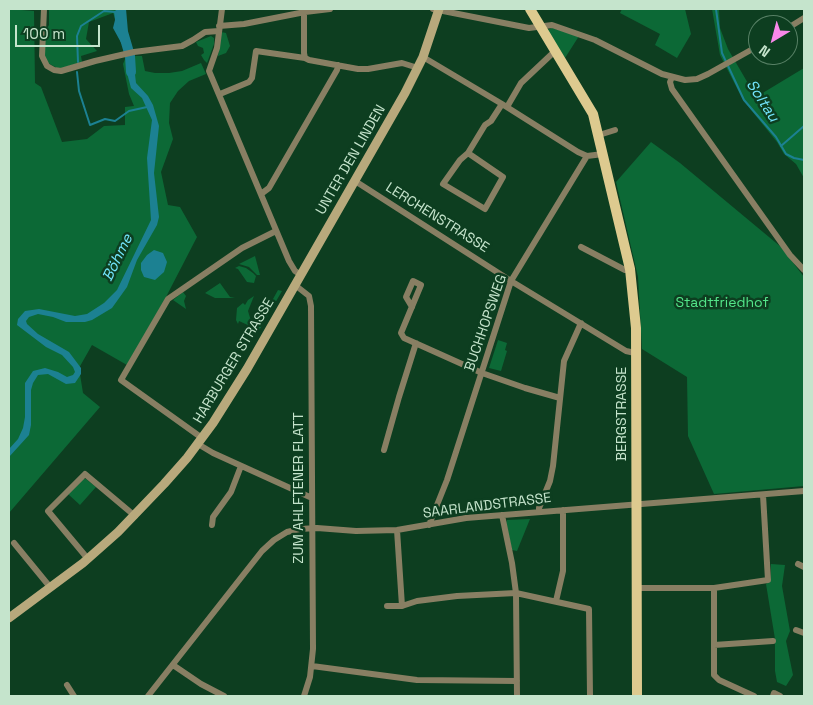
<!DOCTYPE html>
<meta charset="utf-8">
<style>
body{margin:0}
#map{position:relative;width:813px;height:705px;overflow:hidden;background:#0d3e20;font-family:"Space Grotesk",sans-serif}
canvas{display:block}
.frame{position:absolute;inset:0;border:10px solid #c5e4cc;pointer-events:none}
.north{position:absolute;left:748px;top:15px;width:50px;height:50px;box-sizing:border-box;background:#0d3e20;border:1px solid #578065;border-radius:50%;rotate:217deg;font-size:14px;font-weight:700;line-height:20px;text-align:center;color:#c5e4cc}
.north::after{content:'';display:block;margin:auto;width:18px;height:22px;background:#f888e9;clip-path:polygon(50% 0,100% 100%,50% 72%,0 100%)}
.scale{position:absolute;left:15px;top:25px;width:85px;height:22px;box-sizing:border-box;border:2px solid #c5e4cc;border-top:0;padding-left:6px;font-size:15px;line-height:18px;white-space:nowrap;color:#c5e4cc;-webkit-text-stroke:4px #0d3e20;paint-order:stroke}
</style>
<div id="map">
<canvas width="813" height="705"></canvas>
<div class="frame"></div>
<div class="north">N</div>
<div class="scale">100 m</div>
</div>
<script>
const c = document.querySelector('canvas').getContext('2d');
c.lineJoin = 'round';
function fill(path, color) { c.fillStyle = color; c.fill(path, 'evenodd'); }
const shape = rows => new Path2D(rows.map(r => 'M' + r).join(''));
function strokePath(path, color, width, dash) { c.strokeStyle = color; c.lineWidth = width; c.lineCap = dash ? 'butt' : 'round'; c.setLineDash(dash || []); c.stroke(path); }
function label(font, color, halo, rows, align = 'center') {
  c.font = font + ' "Space Grotesk",sans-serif'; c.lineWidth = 5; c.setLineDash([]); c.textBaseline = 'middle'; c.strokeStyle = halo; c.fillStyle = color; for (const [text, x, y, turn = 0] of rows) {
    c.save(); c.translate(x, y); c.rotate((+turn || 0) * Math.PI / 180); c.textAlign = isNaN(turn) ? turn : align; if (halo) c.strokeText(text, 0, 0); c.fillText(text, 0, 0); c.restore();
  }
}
fill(shape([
 [9,9,34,11,35,83,41,87,62,142,87,139,104,126,125,125,125,107,134,106,129,94,123,64,125,59,121,35,113,13,89,22,86,39,97,51,81,56,82,62,59,69,48,63,45,59,44,33,49,25,49,9,124,9,129,40,135,56,142,56,145,71,155,73,169,73,182,71,201,63,206,74,189,81,178,91,170,103,169,123,173,139,161,172,168,205,180,207,197,237,166,297,127,365,92,345,79,368,83,393,100,407,9,513],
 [622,9,685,9,691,34,677,58,655,45,660,34,620,13],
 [712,9,719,9,720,28,728,49,756,97,804,68,804,178,796,164,784,154,777,142,743,100,720,55],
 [552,28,579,36,565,58,547,30],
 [221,32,226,33,230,46,226,53,218,56],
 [211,36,214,38,214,44,207,63,204,60,201,55,204,53,203,48,198,46,196,42],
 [651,142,680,163,781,247,804,277,804,486,714,494,688,436,687,377,642,349,638,277,616,182],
 [255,256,260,275,257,275,249,267,239,264],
 [239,266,246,268,253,273,256,276,254,283,247,282,238,269,235,268],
 [220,283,230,297,235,298,215,298,205,293],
 [278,290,282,291,257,334,254,332,256,329,252,327,254,322,263,317],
 [183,292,186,296,184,301,186,309,173,300],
 [254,296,248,311,251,321,250,326,239,321,238,324,236,320,237,308,243,303,245,305,248,300],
 [498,340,507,343,505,350,507,351,501,371,489,368],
 [82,479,86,479,96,487,80,505,68,494],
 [530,519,517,551,512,550,506,523,507,520],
 [771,564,785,565,782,586,790,631,786,641,793,675,786,686,777,682,775,671,775,639,766,584,771,580]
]), '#0c6936');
fill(shape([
 [117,9,124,9,124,17,131,46,124,48,113,28,115,20,114,12],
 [133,57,136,83,148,96,153,105,159,126,154,173,159,217,157,225,137,260,127,287,112,308,92,320,85,322,66,322,53,317,38,314,29,317,26,321,27,324,38,334,69,352,81,368,81,374,75,383,66,384,48,374,38,375,33,383,31,390,31,425,29,435,9,457,9,449,18,439,23,428,25,417,25,383,33,371,45,368,58,372,67,377,73,375,75,372,73,367,62,355,46,347,17,325,18,319,25,311,39,309,75,316,87,314,104,303,117,290,151,220,147,158,152,120,142,98,131,88,127,73,127,59],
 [154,250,163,253,167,262,164,272,155,280,144,277,141,270,141,263,147,255]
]), '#1c8192');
strokePath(shape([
 [716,9,722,53,744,100,776,137,786,154,794,158,804,160],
 [78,62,77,36,81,26,104,11,115,12],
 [77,72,79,91,90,125,105,119,115,121,129,111,147,107],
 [781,146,804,126]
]), '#1c8192', 2);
strokePath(shape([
 [121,9,123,32,130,56,131,72]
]), '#1c8192', 10);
strokePath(shape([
 [44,9,42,56,47,66,54,70,61,71,95,61,134,52,182,46,193,40,205,32,219,31],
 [222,9,217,48,209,71,289,261,295,271,301,275],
 [304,9,304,53,305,58],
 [433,9,529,28,552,25,595,40,662,74,685,80,697,79,708,74,758,46],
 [219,26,244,24,305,12,330,9],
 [788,28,804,18],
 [423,57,502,104,578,152,587,156,603,154],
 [672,77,670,82,672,89,790,255,804,270],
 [220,94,249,82,252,78,256,51,305,58,309,60,358,69,368,69,402,63,418,68],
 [507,107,521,83,555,51],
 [599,135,615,130],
 [468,153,503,177,485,209,443,184,460,160,468,153,485,125,491,121,502,104],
 [355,181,511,281,626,351,635,353],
 [261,194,269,188,337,70,338,65],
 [581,247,625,270,630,269],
 [295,285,309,296,311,306,313,649,310,677,304,696],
 [412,307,406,297,413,281,421,285,401,333,404,338,482,373,525,388,560,398],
 [202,438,121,380,168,299,242,248,276,231],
 [198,444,213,453,312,498],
 [384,450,399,397,416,343],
 [539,512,539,508,550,481,553,466,564,361,581,323],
 [502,515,512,563,516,593,517,696],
 [212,525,213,517,231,492,241,466],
 [429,525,447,480,511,281,587,156],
 [397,530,402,606],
 [14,543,50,587],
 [88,559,48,511,85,474,135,516],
 [798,564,804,567],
 [637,588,714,588,768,580,763,495],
 [714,588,714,675,719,680,754,696],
 [556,601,563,571,563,510],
 [387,606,402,606,417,601,457,596,516,593,589,609,590,696],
 [796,630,804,633],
 [714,645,773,641],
 [173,665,201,684,224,696],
 [312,666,417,680,517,681],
 [67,685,74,696],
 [148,696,262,551,274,540,287,532,300,529,317,528,356,531,397,530,466,518,804,491],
 [773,696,774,693,780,696]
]), '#887f63', 6);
strokePath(shape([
 [9,618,83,563,118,532,164,484,187,458,213,423,247,369,405,93,423,57,439,9]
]), '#b8a97c', 9);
strokePath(shape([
 [530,9,593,114,630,269,636,328,637,696]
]), '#ddca8f', 10);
label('14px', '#c5e4cc', '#0d3e20', [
 ["UNTER DEN LINDEN",351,160,-60],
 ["LERCHENSTRASSE",437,218,32],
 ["BUCHHOPSWEG",486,323,-71],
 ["HARBURGER STRASSE",234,361,-59],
 ["BERGSTRASSE",622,414,-90],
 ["ZUM AHLFTENER FLATT",299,488,-90],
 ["SAARLANDSTRASSE",487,506,-7]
]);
label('14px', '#53e589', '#0d3e20', [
 ["Stadtfriedhof",722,303]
]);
label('italic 15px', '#72e4fb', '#0d3e20', [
 ["Soltau",762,101,57],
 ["Böhme",118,258,-64]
]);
</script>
